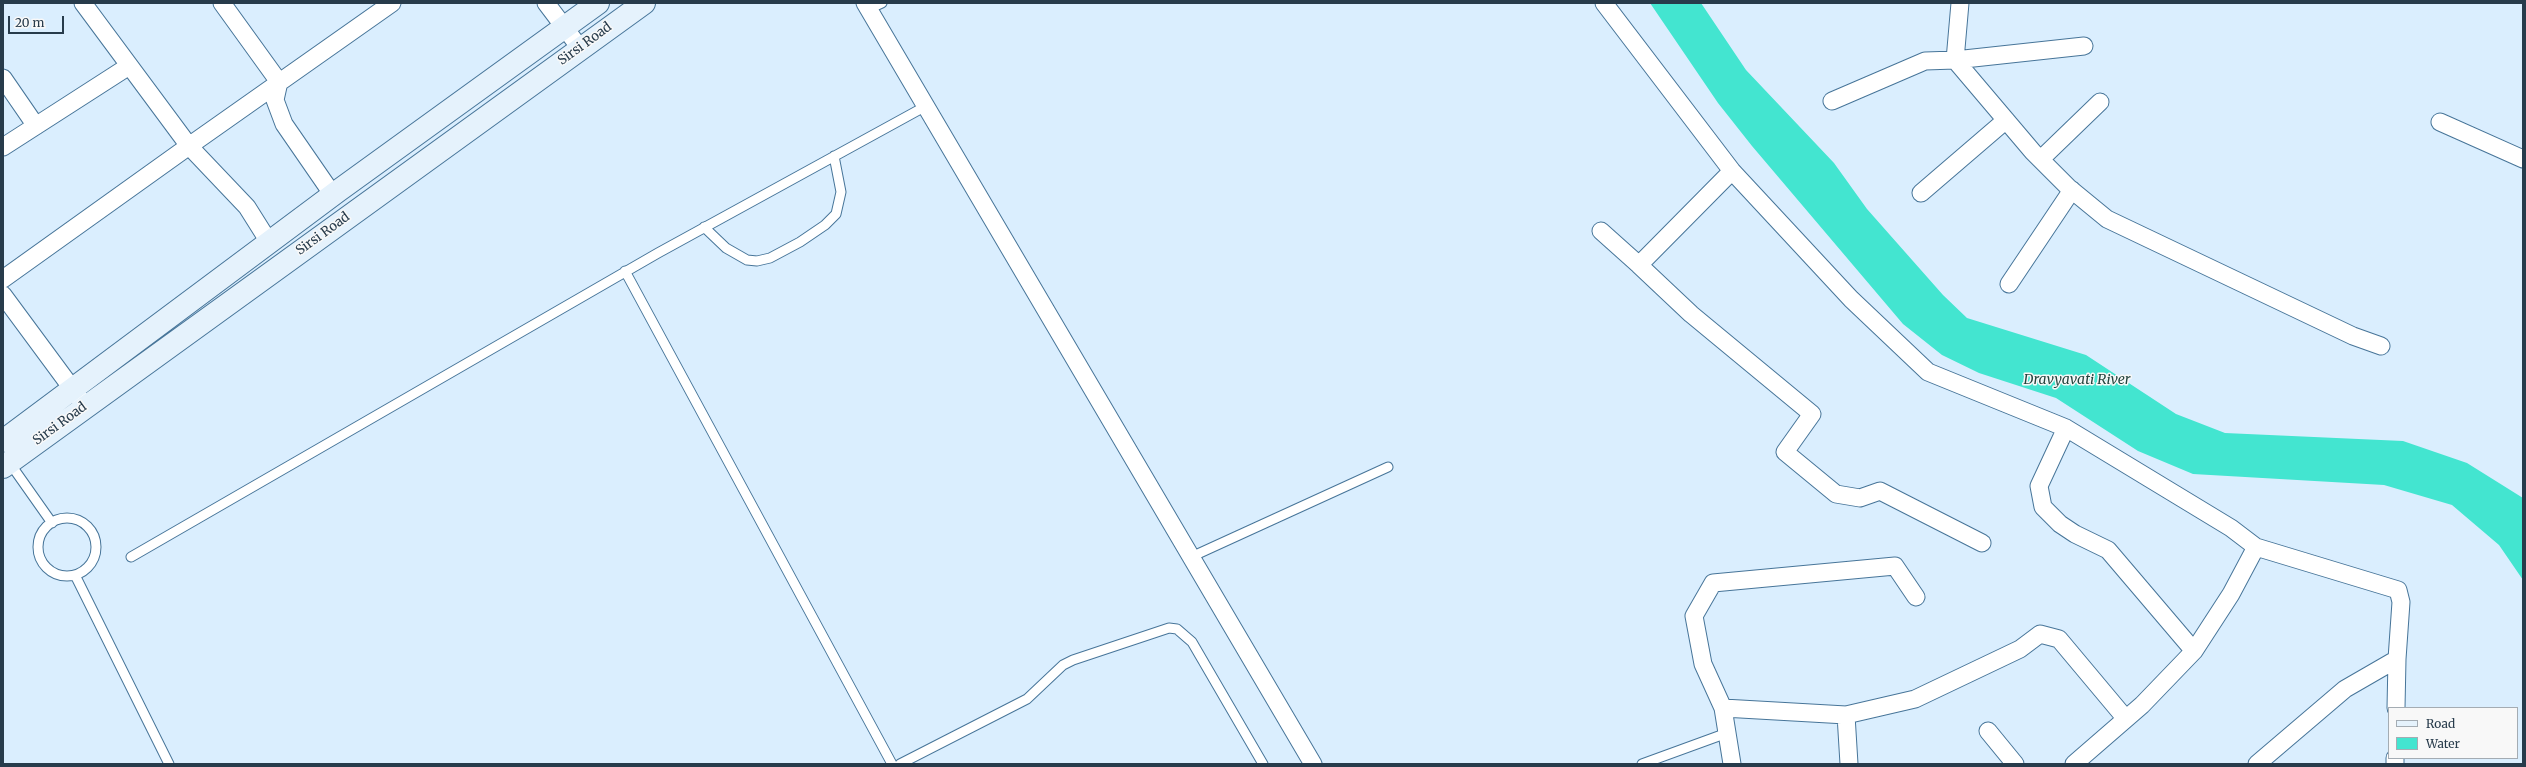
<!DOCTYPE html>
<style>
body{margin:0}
#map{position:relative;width:2526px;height:767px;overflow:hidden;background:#daeefe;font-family:Merriweather,serif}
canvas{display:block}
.frame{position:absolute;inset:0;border:4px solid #273b4b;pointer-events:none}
.legend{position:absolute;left:2388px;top:707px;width:130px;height:52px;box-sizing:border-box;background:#f8f8f8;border:1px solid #a4acb3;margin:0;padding:5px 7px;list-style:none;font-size:12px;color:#273b4b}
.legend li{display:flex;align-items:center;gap:8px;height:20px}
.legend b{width:20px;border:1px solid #a4acb3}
.scale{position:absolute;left:8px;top:16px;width:56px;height:18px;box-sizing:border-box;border:2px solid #273b4b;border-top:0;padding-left:5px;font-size:12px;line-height:14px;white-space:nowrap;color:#273b4b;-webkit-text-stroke:3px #f8f8f8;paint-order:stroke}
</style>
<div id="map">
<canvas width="2526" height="767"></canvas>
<div class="frame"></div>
<ul class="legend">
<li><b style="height:5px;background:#e5f2fc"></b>Road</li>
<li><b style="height:11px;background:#43e5d0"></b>Water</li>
</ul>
<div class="scale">20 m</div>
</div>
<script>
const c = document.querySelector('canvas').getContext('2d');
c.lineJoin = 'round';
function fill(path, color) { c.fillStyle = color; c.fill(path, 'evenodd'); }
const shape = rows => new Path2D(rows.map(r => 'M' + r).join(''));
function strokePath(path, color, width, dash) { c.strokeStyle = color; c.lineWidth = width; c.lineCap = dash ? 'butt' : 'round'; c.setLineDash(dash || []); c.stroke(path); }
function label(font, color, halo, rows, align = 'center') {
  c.font = font + ' Merriweather,serif'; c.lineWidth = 3; c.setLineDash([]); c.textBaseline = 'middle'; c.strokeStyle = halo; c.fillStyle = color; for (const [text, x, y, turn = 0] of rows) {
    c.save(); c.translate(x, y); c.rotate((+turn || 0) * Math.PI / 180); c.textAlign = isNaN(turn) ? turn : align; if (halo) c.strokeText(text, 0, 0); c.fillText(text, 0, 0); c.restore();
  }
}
fill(shape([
 [1650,3,1701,3,1746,70,1834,163,1867,209,1943,295,1967,318,2086,355,2176,414,2225,433,2403,441,2467,463,2523,498,2523,580,2499,545,2452,505,2384,485,2193,474,2138,451,2056,398,1979,373,1942,355,1903,324,1752,146,1718,103]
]), '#43e5d0');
const lane = shape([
 [869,9,882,3],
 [704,227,726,248,747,260,757,261,770,258,800,242,825,225,836,214,841,192,834,156],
 [625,271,892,764],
 [9,462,52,523],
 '38 547a29 29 0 1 1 58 0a29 29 0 1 1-58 0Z',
 [131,557,658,253,926,106],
 [1191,557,1388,467],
 [75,575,169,764],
 [900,764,1027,699,1063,665,1073,660,1169,628,1177,629,1192,642,1263,764],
 [1642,764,1727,733]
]);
const street = shape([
 [222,3,279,82,275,100,284,124,333,195],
 [546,3,580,48],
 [865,3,1313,764],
 [1604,3,1732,171,1851,299,1928,372,2066,428,2231,528,2256,547],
 [1960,3,1955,60,2084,46],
 [3,78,36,126],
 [1832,101,1925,61,1955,60,2033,152,2068,187,2107,219,2353,336,2381,346],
 [2440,122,2523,159],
 [3,147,129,66],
 [2041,159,2100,102],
 [1732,171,1639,265,1691,314,1812,414,1785,452,1836,494,1860,498,1880,491,1982,543],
 [1921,193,2006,120],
 [1601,231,1639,265],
 [269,242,247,207,189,146,392,3],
 [3,279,189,146,83,3],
 [2009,284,2072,190],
 [3,295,85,406],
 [2066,428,2039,486,2043,507,2060,524,2075,534,2108,550,2194,651],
 [1723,708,1703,664,1694,616,1713,583,1895,566,1916,597],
 [1846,715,1915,699,2020,649,2040,634,2059,639,2126,719],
 [1988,731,2015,764],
 [1732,764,1723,708,1846,715,1849,764],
 [2074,764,2142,705,2194,651,2231,594,2256,547,2398,590,2401,602,2397,659],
 [2257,764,2345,689,2397,659,2396,708],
 [2395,764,2395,758]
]);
const secondary = shape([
 [3,441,338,191,598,3],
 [3,467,644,3]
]);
strokePath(lane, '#477599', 11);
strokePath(street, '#477599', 19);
strokePath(secondary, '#477599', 24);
strokePath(lane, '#fff', 9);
strokePath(street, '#fff', 17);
strokePath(secondary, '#e5f2fc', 22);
label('13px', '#273b4b', '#f8f8f8', [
 ["Sirsi Road",585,44,-36],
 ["Sirsi Road",323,234,-36],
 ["Sirsi Road",60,424,-36]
]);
label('italic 14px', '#23443e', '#f8f8f8', [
 ["Dravyavati River",2077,380]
]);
</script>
